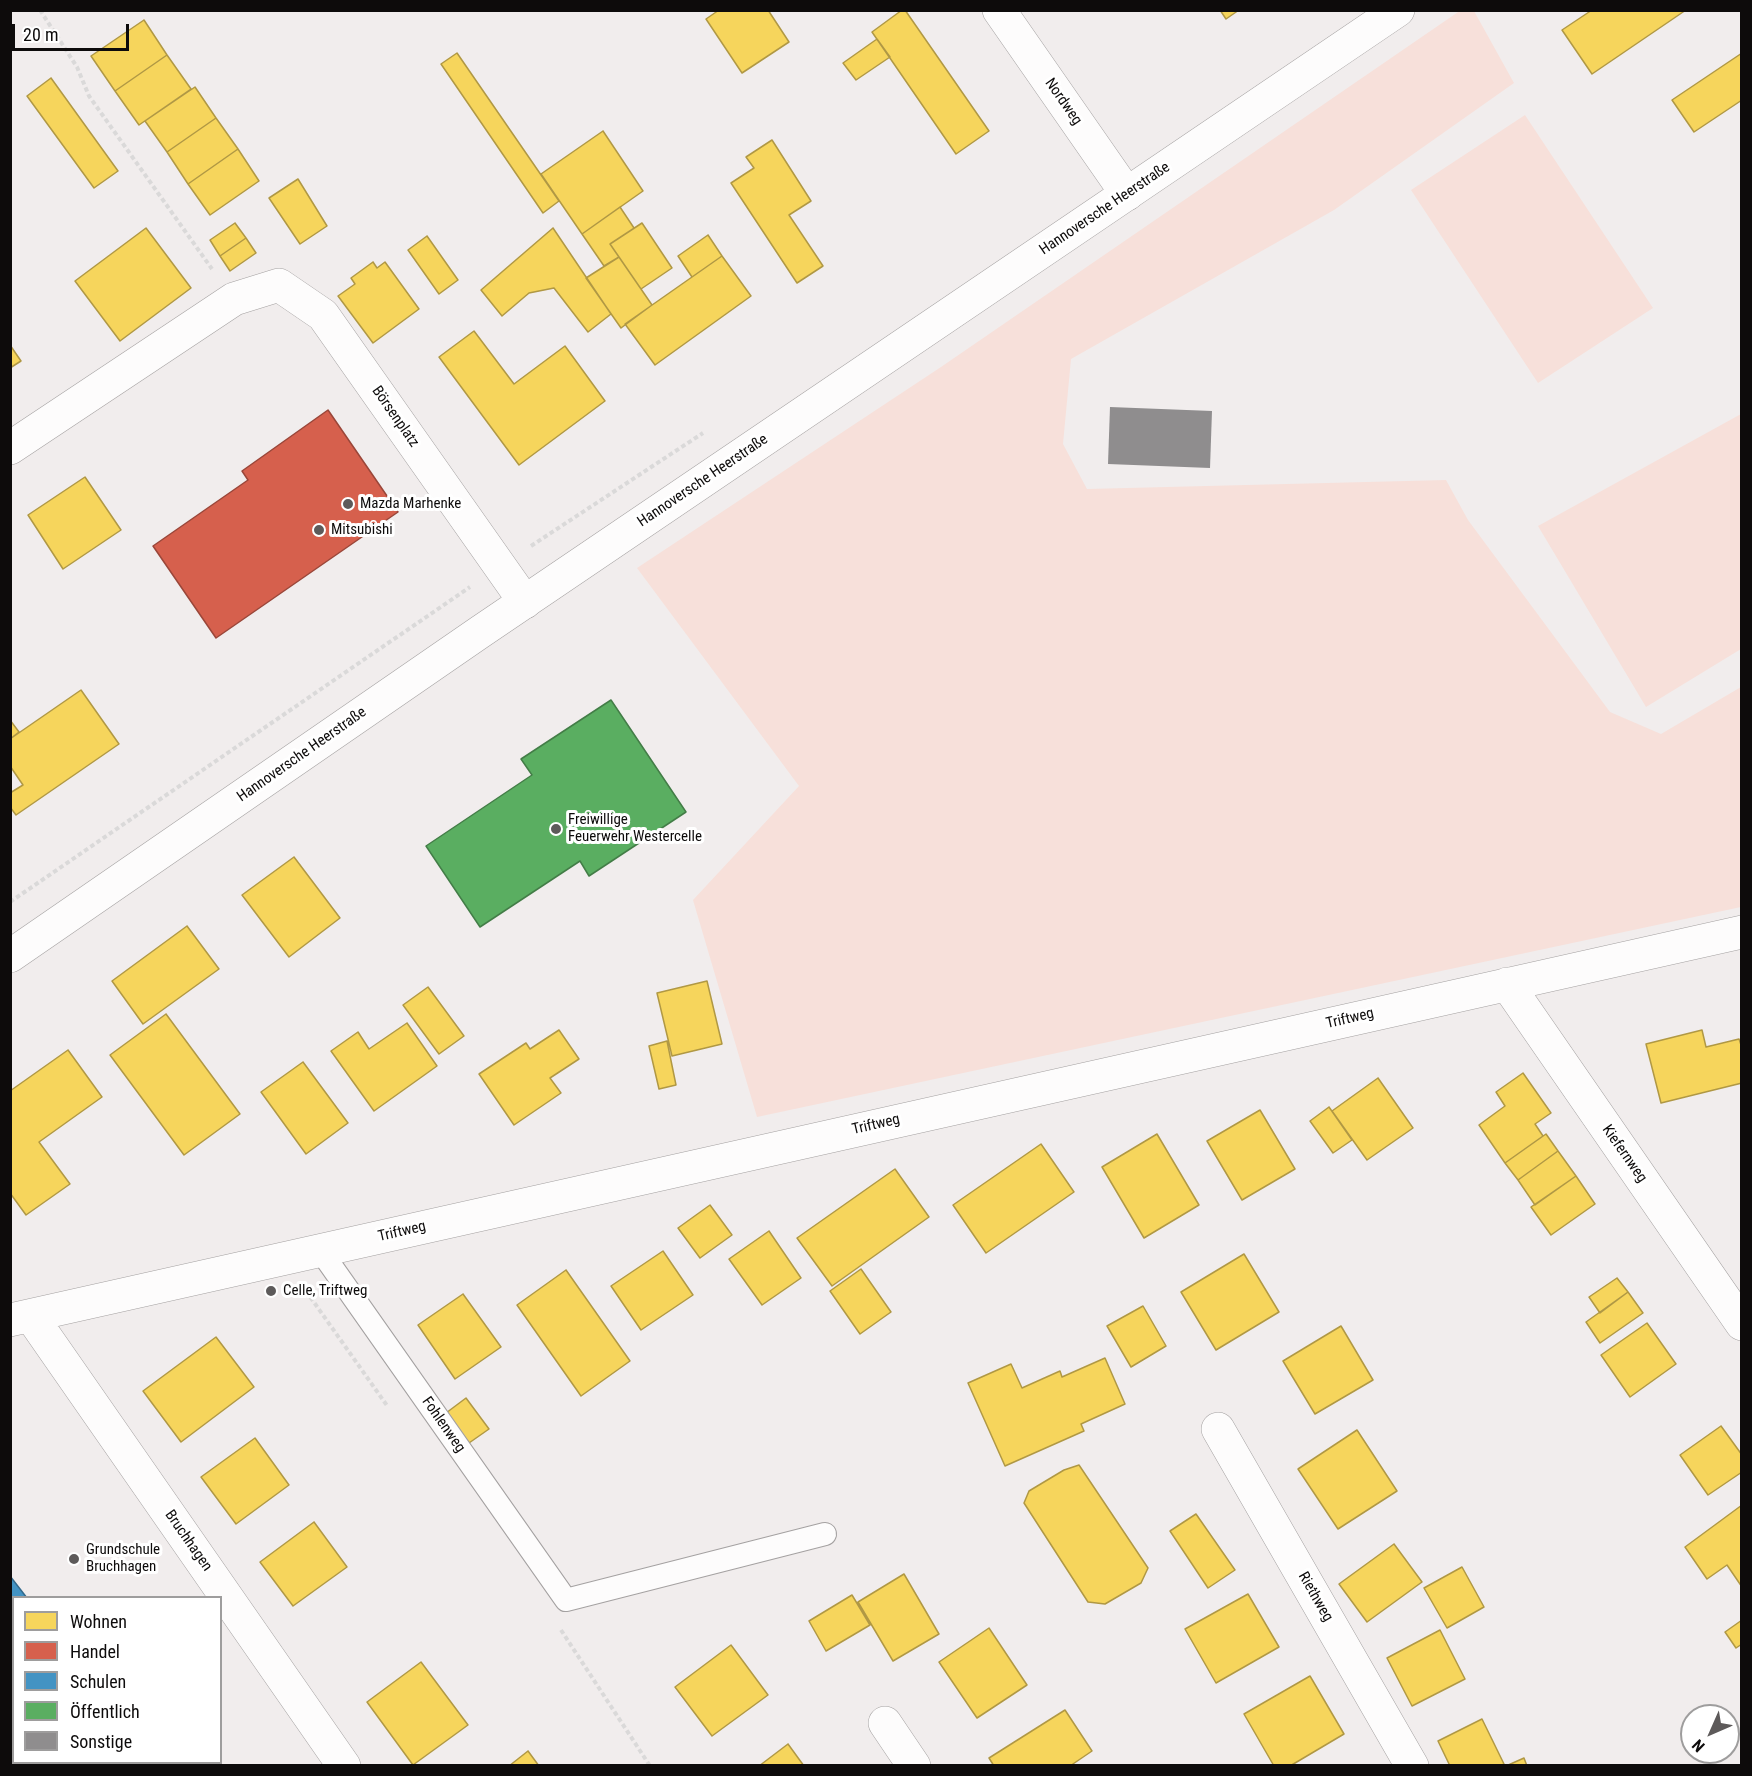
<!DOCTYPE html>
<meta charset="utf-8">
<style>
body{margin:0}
#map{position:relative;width:1752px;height:1776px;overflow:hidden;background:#f1eded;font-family:"Roboto Condensed",sans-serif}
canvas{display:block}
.frame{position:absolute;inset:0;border:12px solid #0d0b0b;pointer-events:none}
.legend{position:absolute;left:12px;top:1596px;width:210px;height:168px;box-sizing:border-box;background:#fff;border:2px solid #9e9d9d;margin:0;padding:8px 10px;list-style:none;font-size:18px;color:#0d0b0b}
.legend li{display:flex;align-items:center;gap:12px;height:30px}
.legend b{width:30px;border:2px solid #9e9d9d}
.north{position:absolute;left:1680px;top:1704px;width:60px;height:60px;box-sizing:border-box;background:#fff;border:2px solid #9e9d9d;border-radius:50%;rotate:225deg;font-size:16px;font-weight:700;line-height:24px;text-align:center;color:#0d0b0b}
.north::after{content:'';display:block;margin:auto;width:21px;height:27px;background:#5d5a5a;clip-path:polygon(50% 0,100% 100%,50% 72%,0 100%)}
.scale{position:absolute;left:12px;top:24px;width:117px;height:27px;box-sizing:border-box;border:3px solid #0d0b0b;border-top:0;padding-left:8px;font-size:18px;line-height:21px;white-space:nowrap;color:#0d0b0b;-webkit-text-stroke:4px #fff;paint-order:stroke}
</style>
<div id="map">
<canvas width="1752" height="1776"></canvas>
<div class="frame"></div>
<ul class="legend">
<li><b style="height:16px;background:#f6d55c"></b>Wohnen</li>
<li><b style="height:16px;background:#d6604d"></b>Handel</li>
<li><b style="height:16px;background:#4393c3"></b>Schulen</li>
<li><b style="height:16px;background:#5aae61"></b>Öffentlich</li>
<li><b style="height:16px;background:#8f8d8e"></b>Sonstige</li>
</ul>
<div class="north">N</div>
<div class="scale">20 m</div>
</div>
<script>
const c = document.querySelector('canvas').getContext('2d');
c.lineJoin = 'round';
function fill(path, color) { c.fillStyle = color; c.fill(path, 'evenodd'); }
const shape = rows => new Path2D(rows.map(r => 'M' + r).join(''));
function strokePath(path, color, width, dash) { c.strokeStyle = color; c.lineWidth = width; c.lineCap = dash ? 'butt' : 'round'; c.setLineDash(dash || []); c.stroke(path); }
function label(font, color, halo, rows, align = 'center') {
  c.font = font + ' "Roboto Condensed",sans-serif'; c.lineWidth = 6; c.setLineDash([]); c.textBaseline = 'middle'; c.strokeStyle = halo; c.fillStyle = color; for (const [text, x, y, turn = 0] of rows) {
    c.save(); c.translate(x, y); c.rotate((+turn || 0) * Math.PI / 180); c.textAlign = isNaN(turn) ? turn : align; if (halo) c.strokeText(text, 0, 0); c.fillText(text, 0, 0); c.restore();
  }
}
fill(shape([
 [1461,10,1474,11,1514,83,1334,210,1071,359,1063,444,1087,489,1446,480,1468,520,1610,712,1661,734,1741,687,1741,907,757,1117,693,900,799,786,637,568,941,367],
 [1525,115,1653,308,1538,383,1411,190],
 [1741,414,1741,649,1646,707,1538,526]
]), '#f7e0da');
const homes = shape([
 [719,10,768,10,789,42,742,73,706,19,719,10],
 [902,10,905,10,989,131,956,154,872,32,902,10],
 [1220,10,1239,10,1226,19,1220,10],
 [1592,10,1686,10,1592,74,1562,30,1592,10],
 [144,20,167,55,115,91,91,56,144,20],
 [877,39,890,57,856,80,843,63,877,39],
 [457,53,559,201,543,213,441,64,457,53],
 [1742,53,1742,100,1694,132,1672,100,1742,53],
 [167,55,191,89,139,125,115,91,167,55],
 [51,78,118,171,94,188,27,96,51,78],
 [195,87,216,118,167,152,145,121,195,87],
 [216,118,238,149,188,184,167,152,216,118],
 [603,131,643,191,582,234,541,174,603,131],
 [772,140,811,201,789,215,823,266,797,283,731,183,754,168,746,157,772,140],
 [238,149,259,181,210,215,188,184,238,149],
 [298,179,327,226,300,244,269,198,298,179],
 [620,207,634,228,610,244,619,257,604,266,582,234,620,207],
 [235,223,246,238,220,256,210,240,235,223],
 [642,223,672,268,641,289,610,244,642,223],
 [146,228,191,288,120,341,75,281,146,228],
 [553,228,611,314,588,332,554,288,529,293,502,316,481,290,553,228],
 [708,235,722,256,692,277,678,256,708,235],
 [427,236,458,280,439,294,408,250,427,236],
 [246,238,256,253,230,271,220,256,246,238],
 [722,256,751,296,655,365,625,324,722,256],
 [619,257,652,305,621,328,586,278,619,257],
 [373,262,377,268,385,262,419,309,373,343,338,296,355,284,351,278,373,262],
 [474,331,514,384,565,346,605,401,519,465,439,357,474,331],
 [10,345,21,361,10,368,10,345],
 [85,477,121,530,63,569,28,515,85,477],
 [81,690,119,744,16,815,10,807,10,793,23,785,10,766,10,739,81,690],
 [10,720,19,732,10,739,10,720],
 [294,857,340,918,289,957,242,895,294,857],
 [187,926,219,969,143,1024,112,981,187,926],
 [707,981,722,1044,672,1056,657,993,707,981],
 [428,987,464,1036,439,1054,403,1005,428,987],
 [166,1014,240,1114,184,1155,110,1055,166,1014],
 [407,1023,437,1066,374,1111,331,1051,358,1032,369,1049,407,1023],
 [559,1030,579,1059,550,1078,561,1093,514,1125,479,1074,526,1043,530,1049,559,1030],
 [1702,1030,1706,1047,1739,1039,1742,1048,1742,1083,1661,1103,1646,1044,1702,1030],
 [667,1041,676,1085,659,1089,649,1046,667,1041],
 [68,1050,102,1097,39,1142,70,1184,26,1215,10,1193,10,1091,68,1050],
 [303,1062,348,1123,306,1154,261,1092,303,1062],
 [1523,1073,1551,1113,1535,1124,1543,1136,1505,1163,1479,1125,1505,1106,1496,1092,1523,1073],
 [1378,1078,1413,1128,1367,1160,1332,1111,1378,1078],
 [1329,1107,1352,1140,1333,1153,1310,1121,1329,1107],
 [1260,1110,1295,1169,1242,1200,1207,1141,1260,1110],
 [1157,1134,1199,1205,1144,1238,1102,1167,1157,1134],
 [1546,1134,1558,1151,1518,1180,1505,1163,1546,1134],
 [1041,1144,1074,1192,986,1253,953,1205,1041,1144],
 [1558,1151,1576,1176,1535,1205,1518,1180,1558,1151],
 [895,1169,929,1217,832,1286,797,1238,895,1169],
 [1576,1176,1595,1204,1551,1235,1531,1207,1576,1176],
 [710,1205,732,1235,700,1258,678,1228,710,1205],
 [769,1231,801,1278,762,1305,729,1259,769,1231],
 [663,1251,693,1295,641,1330,611,1286,663,1251],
 [1244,1254,1279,1312,1216,1350,1181,1292,1244,1254],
 [861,1269,891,1312,860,1334,830,1291,861,1269],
 [566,1270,630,1361,581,1396,517,1305,566,1270],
 [1617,1278,1628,1292,1600,1313,1589,1297,1617,1278],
 [1628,1292,1643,1313,1600,1343,1586,1322,1628,1292],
 [463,1294,501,1347,455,1379,418,1325,463,1294],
 [1143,1306,1166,1346,1131,1367,1107,1326,1143,1306],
 [1647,1323,1676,1364,1630,1397,1601,1355,1647,1323],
 [1341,1326,1373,1380,1315,1414,1283,1361,1341,1326],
 [216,1337,254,1387,181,1442,143,1391,216,1337],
 [1105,1358,1125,1404,1081,1424,1084,1431,1005,1466,968,1383,1011,1364,1022,1388,1060,1371,1062,1377,1105,1358],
 [466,1398,489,1429,469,1443,446,1413,466,1398],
 [1721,1426,1742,1455,1742,1472,1708,1495,1680,1455,1721,1426],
 [1357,1430,1397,1491,1338,1529,1298,1469,1357,1430],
 [255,1438,289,1485,236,1524,201,1477,255,1438],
 [1079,1465,1148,1568,1141,1583,1105,1604,1088,1602,1024,1503,1029,1491,1064,1470,1079,1465],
 [1742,1505,1742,1587,1727,1565,1707,1579,1685,1547,1742,1505],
 [1196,1514,1235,1570,1208,1588,1170,1531,1196,1514],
 [314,1522,347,1567,293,1606,260,1562,314,1522],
 [1394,1544,1422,1582,1367,1622,1339,1584,1394,1544],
 [1462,1567,1484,1607,1447,1628,1424,1588,1462,1567],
 [904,1574,939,1634,893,1661,858,1602,904,1574],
 [1248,1594,1279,1647,1216,1683,1185,1629,1248,1594],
 [852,1595,870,1625,826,1651,809,1621,852,1595],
 [1742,1620,1742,1644,1736,1648,1725,1632,1742,1620],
 [989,1628,1027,1685,977,1718,939,1662,989,1628],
 [1440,1630,1465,1679,1412,1706,1387,1658,1440,1630],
 [731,1645,768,1695,712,1736,675,1687,731,1645],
 [421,1662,468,1725,413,1765,367,1702,421,1662],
 [1310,1676,1344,1734,1290,1766,1274,1766,1244,1714,1310,1676],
 [1065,1710,1092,1751,1070,1766,994,1766,989,1758,1065,1710],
 [1482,1719,1504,1764,1500,1766,1450,1766,1438,1741,1482,1719],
 [788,1744,804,1766,759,1766,788,1744],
 [528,1751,539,1766,509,1766,528,1751],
 [1524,1758,1527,1766,1506,1766,1524,1758]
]);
fill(homes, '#f6d55c');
strokePath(homes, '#b09844', 1.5);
const shops = shape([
 [328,410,398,512,216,638,153,546,248,480,242,471,328,410]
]);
fill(shops, '#d6604d');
strokePath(shops, '#9a4639', 1.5);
const schools = shape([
 [10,1576,27,1598,14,1598,14,1689,10,1685,10,1576],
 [43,1762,141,1762,137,1766,45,1766,43,1762]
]);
fill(schools, '#4393c3');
strokePath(schools, '#336a8c', 1.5);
const public = shape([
 [611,700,686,812,589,876,580,861,480,927,426,846,532,775,521,759,611,700]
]);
fill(public, '#5aae61');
strokePath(public, '#437d47', 1.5);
fill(shape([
 [1110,407,1212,411,1210,468,1108,464]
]), '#8f8d8e');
const lane = shape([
 [320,1250,566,1600,825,1534]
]);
const street = shape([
 [999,10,1127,194],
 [10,448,234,299,279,285,323,315,525,602],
 [1507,984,1742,1324],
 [31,1316,344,1766],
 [10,1320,1742,932],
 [1218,1429,1412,1766],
 [885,1723,914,1766]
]);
const primary = shape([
 [10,956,480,632,1398,10]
]);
strokePath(lane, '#a4a1a1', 24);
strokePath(street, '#a4a1a1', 34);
strokePath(primary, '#a4a1a1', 34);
strokePath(shape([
 [40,10,77,67,89,96,212,269],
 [531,546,703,433],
 [10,902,470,587],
 [306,1291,388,1407],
 [561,1630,650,1766]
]), '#dad9d9', 4, [4.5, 3]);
strokePath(lane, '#fdfcfc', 22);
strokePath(street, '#fdfcfc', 33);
strokePath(primary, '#fdfcfc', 33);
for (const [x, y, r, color] of [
 [348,504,6,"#5d5a5a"],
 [319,530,6,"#5d5a5a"],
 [556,829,6,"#5d5a5a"],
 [271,1291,6,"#5d5a5a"],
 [74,1559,6,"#5d5a5a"]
]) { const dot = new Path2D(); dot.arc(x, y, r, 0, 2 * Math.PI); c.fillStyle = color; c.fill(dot); strokePath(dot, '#fff', 2); }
label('15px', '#0d0b0b', '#fff', [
 ["Nordweg",1063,102,55],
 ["Hannoversche Heerstraße",1105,209,-34],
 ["Börsenplatz",395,417,55],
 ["Hannoversche Heerstraße",703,481,-34],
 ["Hannoversche Heerstraße",302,755,-35],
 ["Triftweg",1350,1019,-13],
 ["Triftweg",876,1125,-13],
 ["Kiefernweg",1624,1154,55],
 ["Triftweg",402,1232,-13],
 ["Fohlenweg",443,1425,55],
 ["Bruchhagen",188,1541,55],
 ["Riethweg",1315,1597,60]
]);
label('15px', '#0d0b0b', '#fff', [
 ["Mazda Marhenke",360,504],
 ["Mitsubishi",331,530],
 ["Freiwillige",568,820],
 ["Feuerwehr Westercelle",568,837],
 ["Celle, Triftweg",283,1291],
 ["Grundschule",86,1550],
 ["Bruchhagen",86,1567]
], 'left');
</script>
